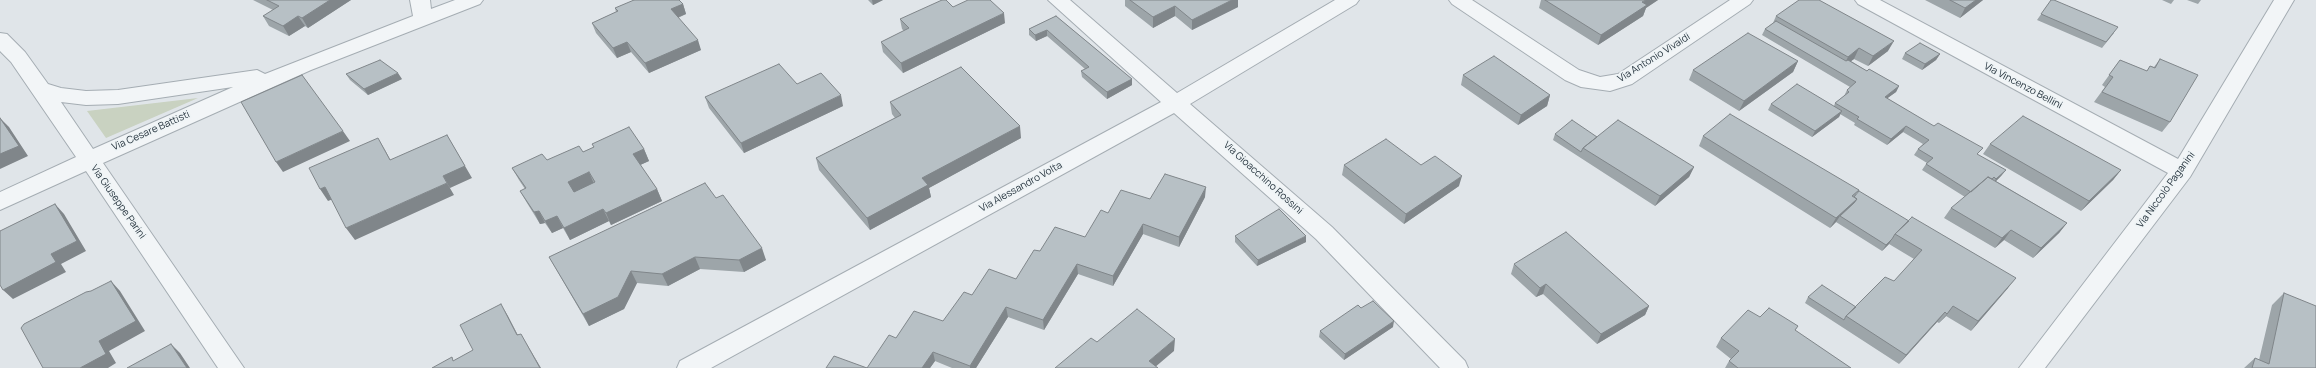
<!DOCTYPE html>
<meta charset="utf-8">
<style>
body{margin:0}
canvas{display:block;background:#e0e5e9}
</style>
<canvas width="2316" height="368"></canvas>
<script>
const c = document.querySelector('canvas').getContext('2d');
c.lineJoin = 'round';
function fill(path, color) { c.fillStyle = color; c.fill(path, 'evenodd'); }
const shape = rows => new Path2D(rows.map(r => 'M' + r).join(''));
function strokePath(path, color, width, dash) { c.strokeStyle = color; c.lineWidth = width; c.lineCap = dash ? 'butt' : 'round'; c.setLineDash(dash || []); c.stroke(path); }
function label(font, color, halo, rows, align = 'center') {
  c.font = font + ' Manrope,sans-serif'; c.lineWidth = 3.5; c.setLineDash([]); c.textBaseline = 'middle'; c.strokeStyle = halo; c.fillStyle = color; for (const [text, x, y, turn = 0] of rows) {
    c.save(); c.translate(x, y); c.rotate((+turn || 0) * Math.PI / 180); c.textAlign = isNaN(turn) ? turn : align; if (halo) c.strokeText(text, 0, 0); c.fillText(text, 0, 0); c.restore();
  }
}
fill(shape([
 [198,98,106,138,87,111]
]), '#c9d2c1');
const street = shape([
 [410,0,430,0,431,9,455,0,483,0,480,4,311,70,103,163,244,368,218,368,86,171,0,210,0,192,76,157,11,62,0,51,0,33,7,34,25,52,48,84,61,88,86,91,118,90,257,70,265,74,413,16,410,0],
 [233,87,93,149,61,102,86,105,118,104,233,87],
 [1048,0,1070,0,1177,93,1335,0,1359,0,1356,4,1190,104,1332,227,1465,361,1468,368,1440,368,1316,239,1174,113,711,368,677,368,680,361,1161,102,1048,0],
 [1449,0,1472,0,1579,70,1600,77,1618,74,1730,0,1753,0,1750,4,1632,84,1610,91,1581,87,1565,80,1452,4,1449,0],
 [1855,0,1880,0,2178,159,2274,0,2294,0,2190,177,2045,368,2019,368,2168,173,1858,4,1855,0]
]);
strokePath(street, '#a5adb3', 2);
fill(street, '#f2f5f7');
fill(shape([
 [253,0,351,0,308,28,305,26,289,36,269,26,263,16,273,10],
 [868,0,883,0,873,5],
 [1125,0,1238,0,1238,7,1192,30,1175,16,1153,28,1125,6],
 [1541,0,1658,0,1646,8,1643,16,1598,45,1539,8],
 [1925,0,1983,0,1960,18],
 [2051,0,2114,33,2102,48,2037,20],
 [2162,0,2174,0,2171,4],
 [2187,0,2201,0,2198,4],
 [683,4,686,14,678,18,701,50,649,73,631,52,617,58,596,33,592,23,616,12,615,8],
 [953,7,1005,23,903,73,883,52,881,42,904,31,902,29,900,19],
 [1056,16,1132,79,1132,85,1107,99,1082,77,1081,71,1085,69,1047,36,1036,41,1029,35,1029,29],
 [1776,16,1888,51,1868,66,1854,59,1851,61,1867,71,1899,86,1896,92,1887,98,1978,155,2006,170,2001,176,1996,181,2067,223,2059,233,2033,258,2004,240,1995,248,1944,218,1951,208,1965,197,1922,170,1926,164,1927,163,1914,155,1918,149,1923,144,1903,132,1887,145,1854,125,1855,123,1840,114,1839,117,1812,137,1768,110,1771,104,1834,106,1835,103,1844,96,1847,90,1850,87,1762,35,1765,29,1773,23],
 [1905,53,1940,54,1936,60,1922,70,1902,59],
 [2160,59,2170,122,2162,132,2094,102,2105,87,2102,85,2120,60,2147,71,2150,66,2154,67],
 [1798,61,1793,72,1739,111,1689,80,1693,70],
 [346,74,402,79,368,95,350,80],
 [1463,75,1550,95,1547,106,1518,125,1461,85],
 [797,84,843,106,744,153,709,108,705,97],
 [890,102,1021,138,929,188,931,197,870,230,819,170,816,158,895,118,892,114],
 [1555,134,1597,137,1694,167,1689,177,1655,206,1553,140],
 [1703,136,1859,190,1856,194,2008,288,1971,331,1946,316,1939,323,1937,322,1899,364,1805,303,1808,297,1856,307,1894,281,1914,259,1889,244,1882,251,1836,222,1830,228,1699,146],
 [592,144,644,149,649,161,640,165,657,189,662,201,611,225,609,221,570,240,563,228,552,233,545,223,540,224,527,203,520,191,525,189,519,180,512,168,583,152,594,147],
 [1990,144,2121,170,2113,180,2081,211,1983,154],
 [1344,165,1421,165,1459,186,1404,224,1342,175],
 [1205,197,1179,247,1143,234,1113,286,1078,274,1044,330,1008,317,976,368,952,368,935,361,930,368,826,368,867,368,896,338,943,321,972,295,1016,279,1040,251,1085,237,1108,213,1150,199],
 [716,198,766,260,744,272,700,269,668,286,637,283,624,309,589,326,549,257],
 [1235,236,1306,242,1257,266,1235,242],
 [1514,264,1649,306,1645,315,1597,344,1543,294,1536,297,1511,274],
 [2284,293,2316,368,2244,368,2255,358,2259,360,2272,305],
 [1361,308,1393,327,1344,360,1319,337,1320,331],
 [1760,317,1798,326,1795,331,1851,368,1725,368,1729,361,1731,359,1716,347,1721,338]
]), '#9da5a9');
fill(shape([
 [330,0,351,0,308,28,302,18],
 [872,0,883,0,873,5],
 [1232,0,1238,0,1238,7,1192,30,1192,20],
 [1646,0,1658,0,1646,8,1643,16,1598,45,1601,35],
 [1976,0,1983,0,1960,18,1965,8],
 [683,4,686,14,674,19,671,9],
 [1175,6,1175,16,1153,28,1153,17],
 [1004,13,1005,23,903,73,901,63],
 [298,16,305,26,289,36,283,26],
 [1047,30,1047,36,1036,41,1035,35],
 [698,40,701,50,649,73,645,63],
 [1894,41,1888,51,1868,66,1873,56],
 [627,42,631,52,617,58,613,48],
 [1859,48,1854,59,1843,67,1848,57],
 [1940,54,1936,60,1922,70,1925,64],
 [1798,61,1793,72,1739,111,1744,101],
 [398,73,402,79,368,95,364,89],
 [1132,79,1132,85,1107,99,1107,92],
 [1899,86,1896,92,1881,103,1885,97],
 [841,95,843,106,744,153,741,143],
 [1550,95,1547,106,1518,125,1521,115],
 [1842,111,1839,117,1812,137,1815,131],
 [0,118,9,127,28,156,0,169],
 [1020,126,1021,138,929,188,931,197,870,230,867,218,922,178],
 [1906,126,1903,132,1887,145,1891,139],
 [343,131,350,141,283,172,276,162],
 [447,135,472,178,450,188,443,176],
 [378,138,385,150,397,172,390,160],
 [644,149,649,161,638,166,633,154],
 [1694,167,1689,177,1655,206,1660,196],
 [2006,170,2001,176,1992,185,1996,179],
 [2121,170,2113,180,2081,211,2089,201],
 [589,172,594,184,574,194,568,182],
 [1462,176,1459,186,1404,224,1406,214],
 [447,183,454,195,355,240,346,228],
 [325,187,333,199,328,201,320,189],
 [1206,187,1205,197,1179,247,1179,237],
 [657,189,662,201,611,225,606,213],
 [1857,199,1851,209,1840,216,1836,222,1830,228,1836,218],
 [55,204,64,214,86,251,61,264,66,272,13,299,3,290,51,254],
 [603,209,609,221,570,240,564,228],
 [539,211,545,223,540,224,534,212],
 [557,216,563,228,552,233,545,221],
 [2067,223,2059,233,2033,258,2041,248],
 [1143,224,1143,234,1113,286,1113,276],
 [2011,230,2004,240,1995,248,2002,238],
 [1306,236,1306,242,1257,266,1258,260],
 [1892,239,1889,244,1882,251,1886,245],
 [762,248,766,260,744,272,739,260],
 [695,257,700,269,668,286,662,274],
 [1077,264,1078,274,1044,330,1043,320],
 [631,271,637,283,624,309,589,326,583,314],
 [2016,278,2008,288,1971,331,1978,321],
 [111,281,120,291,145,331,109,351,116,363,108,368,80,368,99,341],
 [1546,284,1543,294,1536,297,1540,288],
 [501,304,508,316,524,347,517,335],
 [1649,306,1645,315,1597,344,1601,334],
 [1953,306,1946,316,1939,323,1947,314],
 [1006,307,1008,317,976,368,970,368,970,366],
 [1945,312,1937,322,1899,364,1906,355],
 [1394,321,1393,327,1344,360,1345,354],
 [521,334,528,346,541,368,540,368],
 [1175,339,1174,351,1154,368,1149,361],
 [171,344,180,353,190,368,187,368],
 [933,352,935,361,930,368,922,368]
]), '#80868a');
const building = shape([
 [267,0,330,0,302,18,298,16,283,26,263,16,279,6,267,0],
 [634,0,679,0,683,4,671,9,698,40,645,63,627,42,613,48,592,23,618,11,615,8,634,0],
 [942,0,946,0,953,7,968,0,990,0,1004,13,901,63,881,42,909,28,900,19,942,0],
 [1130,0,1232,0,1192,20,1175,6,1153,17,1130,0],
 [1545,0,1646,0,1642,2,1647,5,1601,35,1545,0],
 [1799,0,1819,0,1894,41,1873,56,1859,48,1848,57,1776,16,1799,0],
 [1950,0,1976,0,1965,8,1950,0],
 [2051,0,2054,0,2118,27,2106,42,2041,14,2051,0],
 [1056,16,1132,79,1107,92,1081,71,1089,67,1047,30,1035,35,1029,29,1056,16],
 [1776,21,1846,61,1848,60,1867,71,1869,69,1899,86,1885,97,1934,126,1938,123,1983,148,1977,154,2006,170,1996,179,1994,177,1992,179,1988,177,1971,192,1926,164,1933,158,1918,149,1929,140,1906,126,1891,139,1857,119,1859,117,1835,103,1849,92,1847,90,1856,82,1765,29,1776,21],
 [1748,33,1798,61,1744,101,1693,70,1748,33],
 [1920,43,1940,54,1925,64,1905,53,1920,43],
 [1494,56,1550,95,1521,115,1463,75,1494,56],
 [2160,59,2198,75,2170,122,2102,92,2113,77,2109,75,2120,60,2147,71,2150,66,2155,68,2160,59],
 [380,60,398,73,364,89,346,74,380,60],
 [779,64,797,84,821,73,841,95,741,143,705,97,779,64],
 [961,67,1020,126,922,178,928,185,867,218,816,158,901,115,890,102,961,67],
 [302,75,343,131,276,162,241,102,302,75],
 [1797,84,1842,111,1815,131,1771,104,1797,84],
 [1730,114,1859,190,1852,196,1857,199,1836,218,1703,136,1730,114],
 [2023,116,2121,170,2089,201,1990,144,2023,116],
 [0,118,19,146,0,154,0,118],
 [1572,120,1597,137,1583,148,1581,152,1555,134,1572,120],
 [1618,120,1694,167,1660,196,1583,148,1618,120],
 [629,127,644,149,633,154,657,189,606,213,603,209,564,228,557,216,545,221,539,211,534,212,520,191,526,188,512,168,542,154,547,160,579,146,583,152,594,147,592,144,629,127],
 [589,172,595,182,574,192,568,182,589,172],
 [447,135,465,166,443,176,447,183,346,228,325,187,320,189,309,168,378,138,390,160,447,135],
 [1386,139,1421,165,1435,156,1462,176,1406,214,1344,165,1386,139],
 [1165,174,1206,187,1179,237,1143,224,1113,276,1077,264,1043,320,1006,307,970,366,933,352,922,368,826,368,834,356,867,368,889,335,896,338,914,311,943,321,964,292,972,295,989,269,1016,279,1034,250,1040,251,1055,227,1085,237,1101,210,1108,213,1121,190,1150,199,1165,174],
 [1988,177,2067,223,2041,248,2011,230,2002,238,1951,208,1988,177],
 [705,183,716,198,723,195,762,248,739,260,695,257,662,274,631,271,618,297,583,314,549,257,705,183],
 [1859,191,1909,221,1895,234,1892,239,1886,245,1840,216,1854,203,1857,199,1854,197,1859,191],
 [55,204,77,241,51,254,56,262,3,290,0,285,0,231,55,204],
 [1279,209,1306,236,1258,260,1235,236,1279,209],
 [1912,217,2016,278,1978,321,1953,306,1947,314,1945,312,1906,355,1846,316,1885,277,1894,281,1922,250,1895,234,1912,217],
 [1566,232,1649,306,1601,334,1546,284,1540,288,1514,264,1566,232],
 [111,281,136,321,99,341,106,354,80,368,43,368,21,328,24,324,86,292,91,291,111,281],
 [1822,285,1856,307,1846,316,1844,320,1808,297,1822,285],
 [2284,293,2316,306,2316,368,2252,368,2255,358,2269,364,2284,293],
 [1373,301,1394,321,1345,354,1320,331,1358,305,1361,308,1373,301],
 [501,304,517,335,521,334,540,368,432,368,452,357,453,361,473,350,460,325,501,304],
 [1769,308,1798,326,1795,330,1851,368,1738,368,1729,361,1739,351,1721,338,1748,310,1760,317,1769,308],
 [1137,309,1175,339,1149,361,1158,368,1055,368,1091,338,1097,342,1137,309],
 [171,344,187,368,127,368,171,344]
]);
fill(building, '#b7c0c5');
strokePath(building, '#80868a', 1);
label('10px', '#283640', '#eff4f6', [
 ["Via Antonio Vivaldi",1654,58,-32],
 ["Via Vincenzo Bellini",2023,86,28],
 ["Via Cesare Battisti",151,131,-24],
 ["Via Gioacchino Rossini",1263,178,42],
 ["Via Alessandro Volta",1021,187,-29],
 ["Via Niccolò Paganini",2166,190,-54],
 ["Via Giuseppe Parini",118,202,55]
]);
</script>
